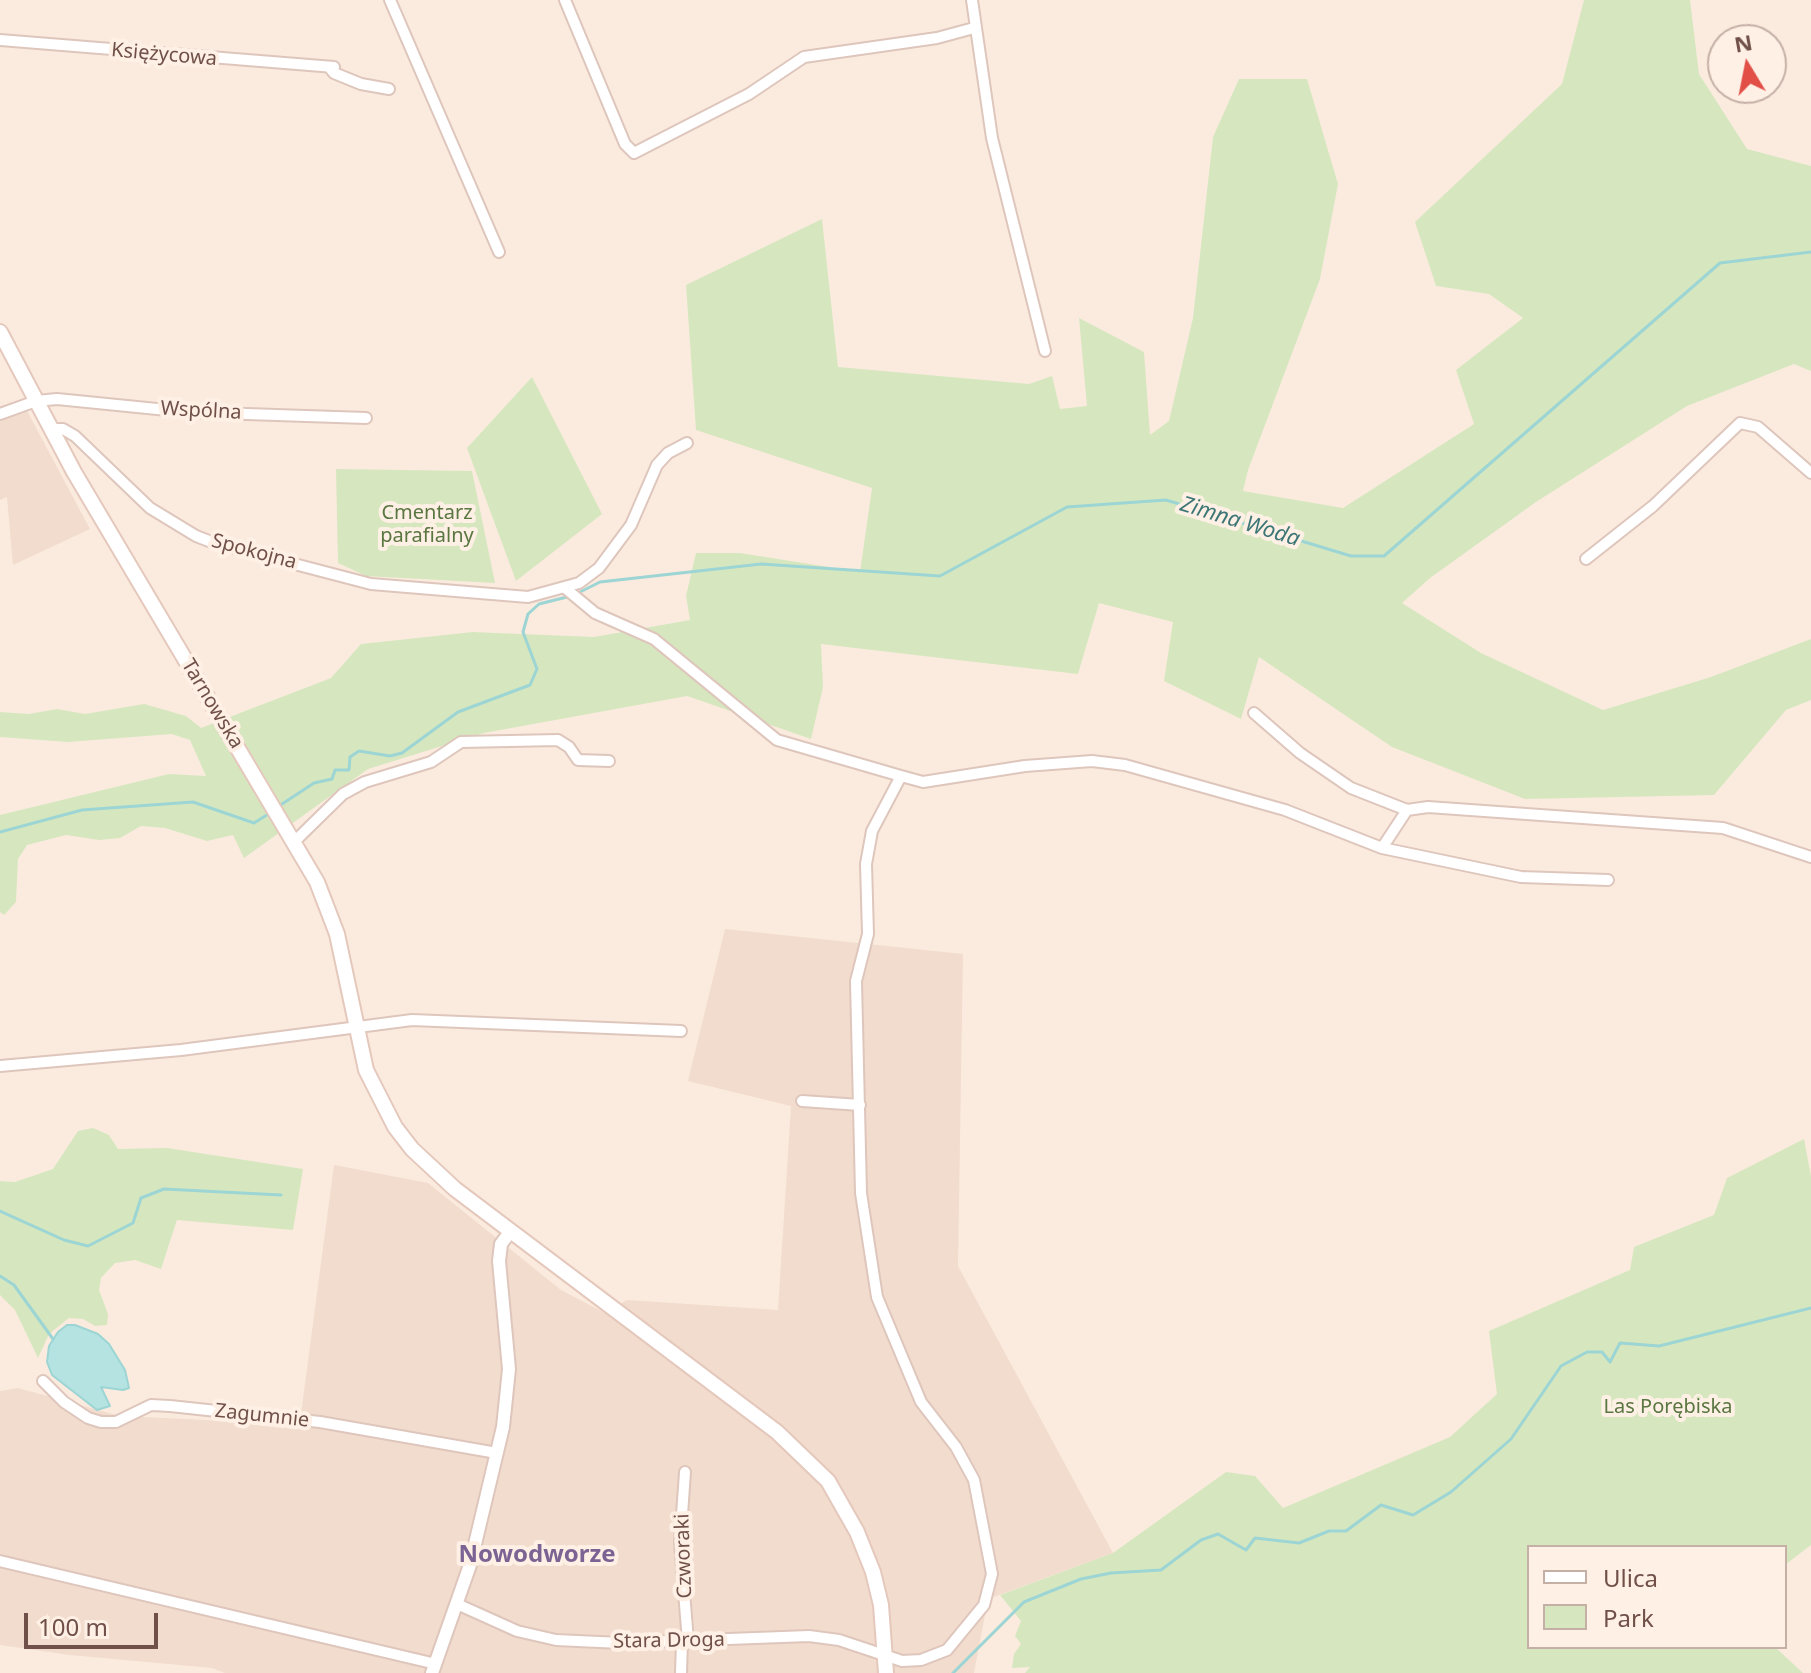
<!DOCTYPE html>
<meta charset="utf-8">
<style>
body{margin:0}
#map{position:relative;width:1811px;height:1673px;overflow:hidden;background:#fbebdf;font-family:"Noto Sans",sans-serif}
canvas{display:block}
.legend{position:absolute;left:1527px;top:1545px;width:260px;height:104px;box-sizing:border-box;background:#fef0e5;border:2px solid #c5b0a6;margin:0;padding:10px 14px;list-style:none;font-size:24px;color:#705048}
.legend li{display:flex;align-items:center;gap:16px;height:40px}
.legend b{width:40px;border:2px solid #c5b0a6}
.north{position:absolute;left:1707px;top:24px;width:80px;height:80px;box-sizing:border-box;background:#fef0e5;border:2px solid #c5b0a6;border-radius:50%;rotate:350deg;font-size:22px;font-weight:700;line-height:32px;text-align:center;color:#705048}
.north::after{content:'';display:block;margin:auto;width:28px;height:36px;background:#e24f47;clip-path:polygon(50% 0,100% 100%,50% 72%,0 100%)}
.scale{position:absolute;left:24px;top:1613px;width:134px;height:36px;box-sizing:border-box;border:4px solid #705048;border-top:0;padding-left:10px;font-size:24px;line-height:28px;white-space:nowrap;color:#705048;-webkit-text-stroke:6px #fef0e5;paint-order:stroke}
</style>
<div id="map">
<canvas width="1811" height="1673"></canvas>
<ul class="legend">
<li><b style="height:10px;background:#fff"></b>Ulica</li>
<li><b style="height:22px;background:#d6e7bf"></b>Park</li>
</ul>
<div class="north">N</div>
<div class="scale">100 m</div>
</div>
<script>
const c = document.querySelector('canvas').getContext('2d');
c.lineJoin = 'round';
function fill(path, color) { c.fillStyle = color; c.fill(path, 'evenodd'); }
const shape = rows => new Path2D(rows.map(r => 'M' + r).join(''));
function strokePath(path, color, width, dash) { c.strokeStyle = color; c.lineWidth = width; c.lineCap = dash ? 'butt' : 'round'; c.setLineDash(dash || []); c.stroke(path); }
function label(font, color, halo, rows, align = 'center') {
  c.font = font + ' "Noto Sans",sans-serif'; c.lineWidth = 8; c.setLineDash([]); c.textBaseline = 'middle'; c.strokeStyle = halo; c.fillStyle = color; for (const [text, x, y, turn = 0] of rows) {
    c.save(); c.translate(x, y); c.rotate((+turn || 0) * Math.PI / 180); c.textAlign = isNaN(turn) ? turn : align; if (halo) c.strokeText(text, 0, 0); c.fillText(text, 0, 0); c.restore();
  }
}
fill(shape([
 [24,405,90,529,13,565,7,497,0,500,0,414],
 [725,929,963,954,958,1266,1113,1553,988,1599,974,1673,225,1673,212,1668,70,1655,0,1645,0,1391,18,1388,120,1416,292,1424,301,1414,334,1165,428,1183,561,1290,605,1313,627,1300,778,1310,791,1106,688,1081]
]), '#f2dcce');
fill(shape([
 [1584,0,1690,0,1699,74,1747,149,1811,166,1811,371,1794,364,1687,406,1536,502,1430,578,1402,603,1481,653,1603,710,1711,677,1811,639,1811,700,1786,710,1714,795,1525,799,1392,747,1259,657,1241,719,1164,681,1173,622,1099,603,1078,674,821,644,823,687,811,739,687,696,484,733,368,769,244,858,233,835,207,841,165,828,141,826,120,838,99,840,66,835,27,845,18,859,16,902,4,915,0,912,0,815,169,774,206,776,190,740,172,734,68,742,0,737,0,712,29,714,57,709,85,714,144,704,186,716,201,728,331,678,361,644,473,632,594,637,690,620,686,596,696,553,740,553,860,572,872,488,696,430,686,285,822,219,838,367,1029,384,1052,376,1060,409,1087,406,1079,318,1144,352,1150,435,1169,421,1193,318,1213,137,1239,79,1307,79,1338,184,1320,279,1248,470,1243,491,1343,508,1474,424,1456,370,1523,318,1489,294,1436,286,1415,222,1562,84],
 [532,377,602,514,516,581,467,448],
 [336,469,472,471,495,583,366,576,338,563],
 [93,1128,109,1135,118,1149,167,1148,303,1169,293,1230,177,1220,161,1269,135,1260,115,1263,101,1278,99,1290,108,1314,107,1325,95,1326,83,1319,69,1318,49,1334,38,1358,15,1310,0,1295,0,1181,15,1182,53,1169,78,1131],
 [1804,1139,1811,1176,1811,1545,1785,1565,1785,1547,1529,1547,1529,1647,1775,1647,1803,1673,1025,1673,1030,1667,1012,1668,1014,1654,1021,1644,1015,1636,1021,1621,1000,1595,1113,1553,1226,1472,1255,1476,1283,1508,1450,1437,1497,1394,1489,1331,1630,1270,1634,1247,1714,1215,1727,1178]
]), '#d6e7bf');
const water = shape([
 [67,1325,75,1325,98,1334,109,1344,125,1370,129,1388,123,1390,101,1387,110,1406,97,1410,52,1375,47,1362,49,1346,58,1332,67,1325]
]);
fill(water, '#b5e3e2');
strokePath(water, '#9cd5d4', 2);
strokePath(shape([
 [578,593,600,582,761,564,940,576,1067,507,1166,500,1351,556,1384,556,1720,263,1811,252],
 [279,806,314,783,332,779,335,770,349,770,350,757,359,751,390,756,402,753,458,712,530,685,537,669,523,632,528,614,539,604,567,597],
 [0,832,82,810,193,802,254,823,270,813],
 [0,1211,64,1240,88,1246,133,1223,141,1198,164,1189,281,1195],
 [0,1276,14,1285,53,1339],
 [953,1673,1024,1602,1081,1579,1111,1573,1161,1570,1201,1540,1218,1534,1246,1550,1255,1538,1299,1543,1329,1531,1346,1531,1381,1505,1413,1515,1451,1492,1511,1439,1561,1366,1587,1352,1602,1352,1610,1362,1620,1343,1659,1346,1811,1308]
]), '#9cd5d4', 3);
const minor = shape([
 [390,0,499,252],
 [565,0,625,144,634,153,749,94,804,57,937,38,974,28],
 [972,0,992,138,1045,351],
 [0,40,334,67],
 [329,67,334,73,361,84,389,89],
 [0,414,36,401,57,399,187,412,366,418],
 [51,429,63,429,75,436,150,508,196,536,214,543,371,584,528,597,579,583,599,568,631,525,657,465,668,453,687,443],
 [1586,559,1653,506,1740,423,1758,427,1811,473],
 [565,588,595,613,654,639,777,740,901,776],
 [1254,713,1300,753,1351,788,1407,810],
 [295,841,343,794,365,782,431,762,461,742,558,740,569,747,578,760,609,761],
 [1382,848,1407,810,1428,807,1723,828,1811,857],
 [0,1066,181,1050,412,1020,681,1031],
 [802,1101,860,1105],
 [43,1381,64,1402,88,1418,101,1422,116,1422,151,1405,170,1406,320,1422,497,1453],
 [685,1472,680,1543,688,1641],
 [0,1561,436,1664],
 [457,1604,517,1631,556,1640,621,1643,809,1636,839,1640,902,1661,921,1660,947,1650,984,1605,992,1574,974,1480,956,1447,921,1402,877,1297,861,1193,856,981,868,934,866,864,872,831,901,776,923,782,1025,766,1092,761,1125,765,1285,810,1382,848,1521,877,1608,880],
 [681,1673,682,1641]
]);
const tertiary = shape([
 [432,1673,470,1565,503,1427,509,1369,499,1261,501,1244,510,1232]
]);
const secondary = shape([
 [0,332,74,472,317,882,337,934,366,1070,395,1127,412,1149,455,1189,777,1432,828,1481,857,1532,873,1572,881,1605,886,1673]
]);
strokePath(minor, '#dec6bc', 14);
strokePath(tertiary, '#dec6bc', 16);
strokePath(secondary, '#e5c8bc', 18);
strokePath(minor, '#fff', 10);
strokePath(tertiary, '#fff', 12);
strokePath(secondary, '#fff', 14);
label('20px', '#705048', '#fef0e5', [
 ["Księżycowa",164,55,5],
 ["Wspólna",201,411,3],
 ["Spokojna",254,552,15],
 ["Tarnowska",212,704,59],
 ["Zagumnie",262,1416,6],
 ["Czworaki",684,1556,-92],
 ["Stara Droga",669,1641,-1]
]);
label('20px', '#5a7641', '#fef0e5', [
 ["Cmentarz",427,513],
 ["parafialny",427,536],
 ["Las Porębiska",1668,1407]
]);
label('italic 22px', '#3d7676', '#fef0e5', [
 ["Zimna Woda",1240,522,17]
]);
label('bold 24px', '#7b6494', '#fef0e5', [
 ["Nowodworze",537,1555]
]);
</script>
